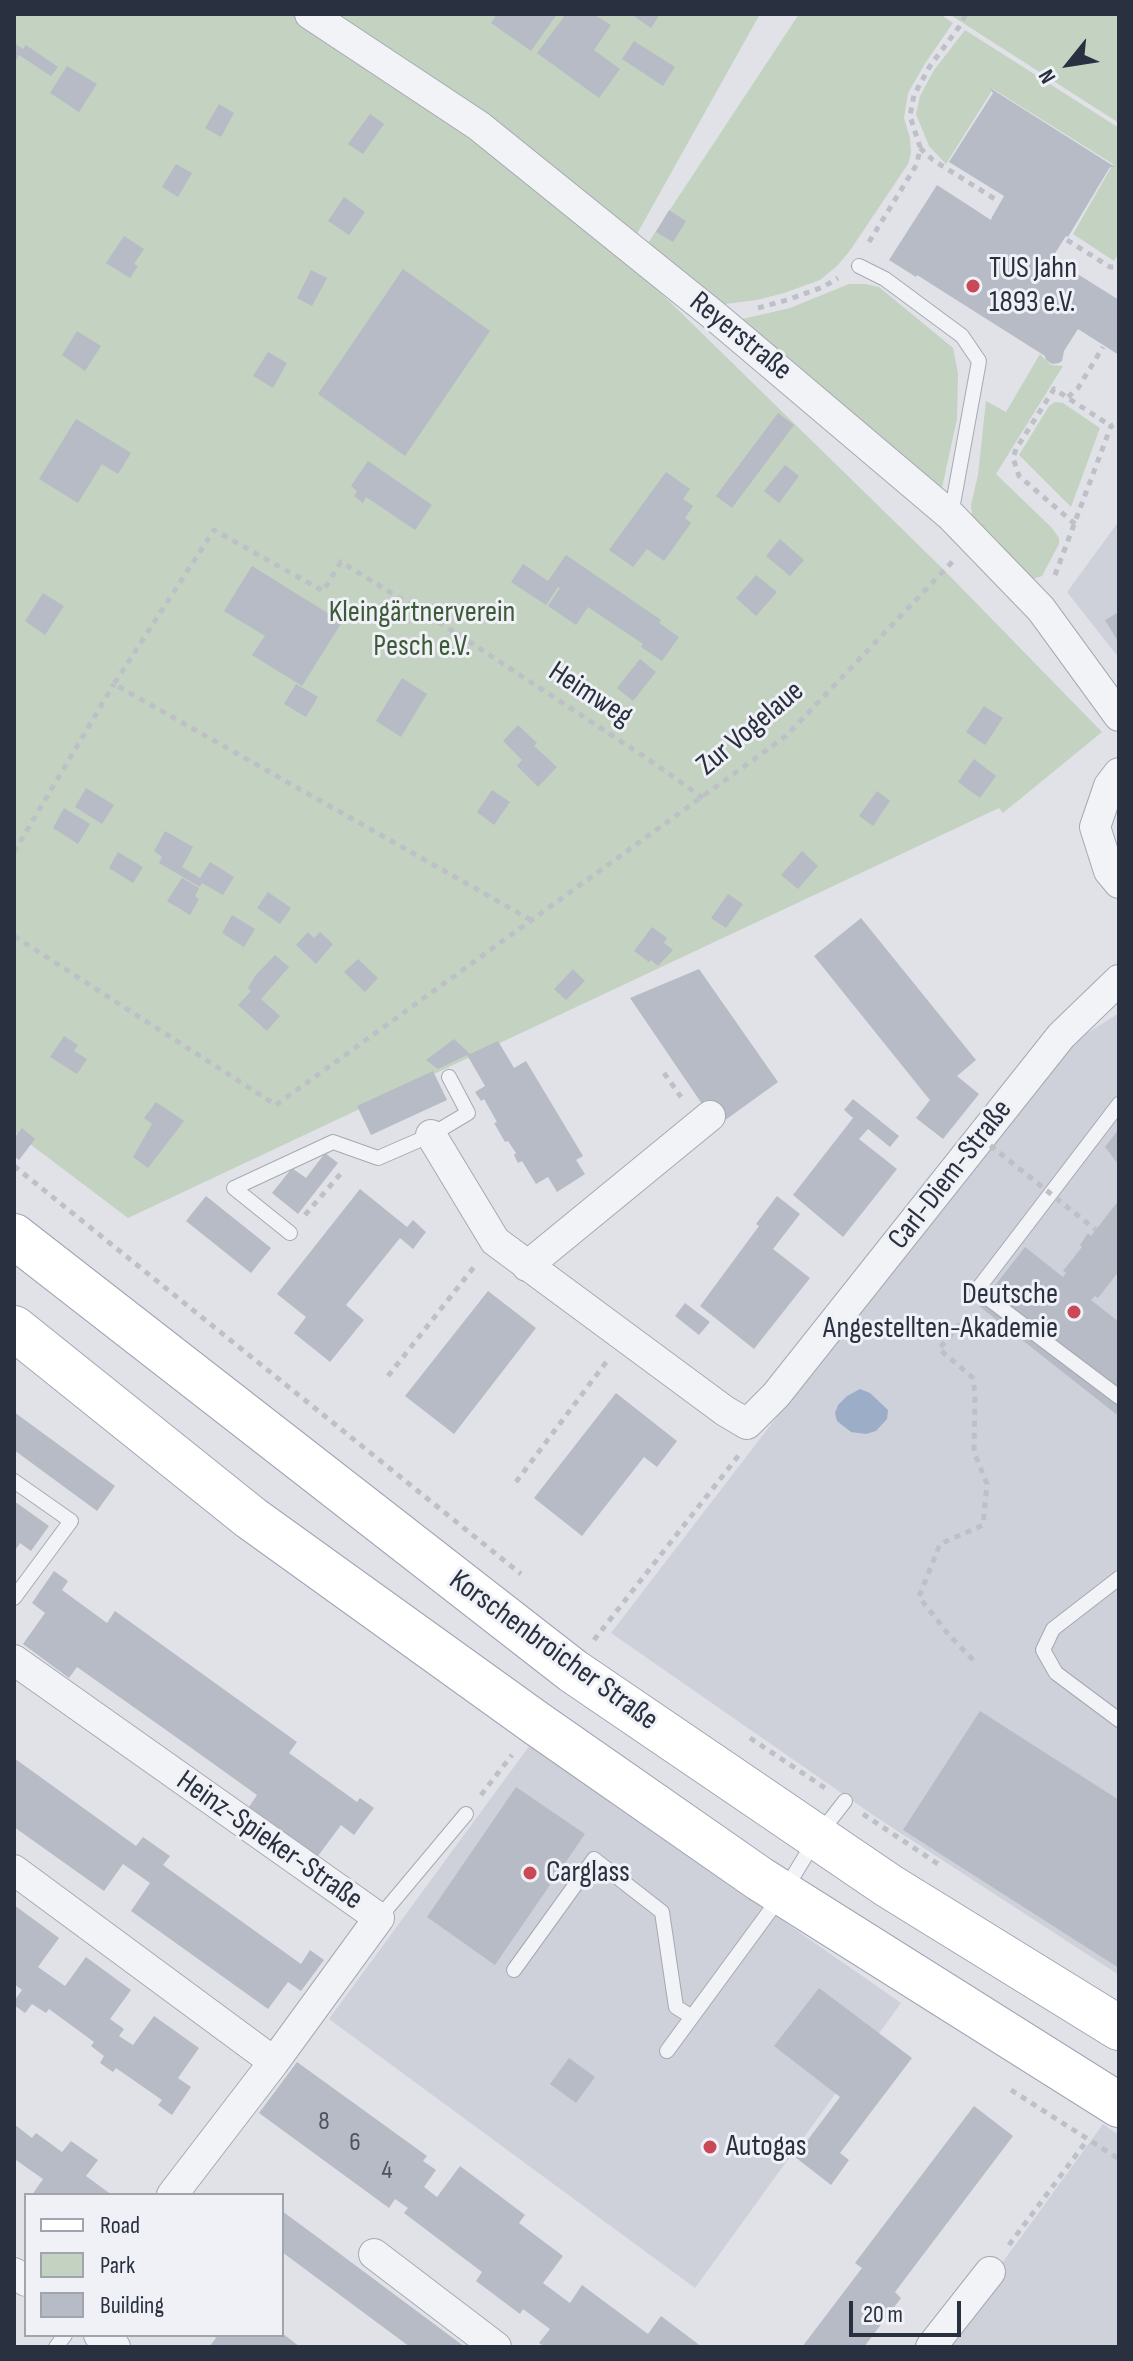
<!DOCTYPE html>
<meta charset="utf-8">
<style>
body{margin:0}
#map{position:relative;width:1133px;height:2361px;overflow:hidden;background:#e0e2e8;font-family:"Sofia Sans Condensed",sans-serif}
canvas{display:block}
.frame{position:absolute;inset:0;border:16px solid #29303f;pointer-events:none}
.legend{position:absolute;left:24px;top:2193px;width:260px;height:144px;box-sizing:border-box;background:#eff1f6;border:2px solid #a0a4ad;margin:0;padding:10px 14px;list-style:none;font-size:24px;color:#29303f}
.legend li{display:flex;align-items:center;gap:16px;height:40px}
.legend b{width:40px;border:2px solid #a0a4ad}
.north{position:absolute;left:1029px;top:24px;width:80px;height:80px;-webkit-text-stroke:6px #eff1f6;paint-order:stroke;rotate:240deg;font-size:22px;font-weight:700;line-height:32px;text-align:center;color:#29303f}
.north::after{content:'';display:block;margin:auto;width:28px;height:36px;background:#29303f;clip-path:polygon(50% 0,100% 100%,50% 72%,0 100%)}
.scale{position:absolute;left:849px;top:2301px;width:112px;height:36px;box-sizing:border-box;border:4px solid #29303f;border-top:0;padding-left:10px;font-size:24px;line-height:28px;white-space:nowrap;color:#29303f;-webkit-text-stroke:6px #eff1f6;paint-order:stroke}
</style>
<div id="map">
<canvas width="1133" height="2361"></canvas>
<div class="frame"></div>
<ul class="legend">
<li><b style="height:10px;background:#fff"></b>Road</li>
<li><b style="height:22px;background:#c4d2c1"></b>Park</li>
<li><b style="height:22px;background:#b7bbc5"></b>Building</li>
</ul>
<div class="north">N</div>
<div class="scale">20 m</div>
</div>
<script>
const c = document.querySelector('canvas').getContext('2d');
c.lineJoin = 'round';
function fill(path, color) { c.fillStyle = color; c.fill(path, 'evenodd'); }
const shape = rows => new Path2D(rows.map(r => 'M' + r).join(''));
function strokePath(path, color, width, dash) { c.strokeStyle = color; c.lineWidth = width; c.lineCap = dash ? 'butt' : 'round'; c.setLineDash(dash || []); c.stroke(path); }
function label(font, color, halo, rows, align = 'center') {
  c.font = font + ' "Sofia Sans Condensed",sans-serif'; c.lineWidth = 6; c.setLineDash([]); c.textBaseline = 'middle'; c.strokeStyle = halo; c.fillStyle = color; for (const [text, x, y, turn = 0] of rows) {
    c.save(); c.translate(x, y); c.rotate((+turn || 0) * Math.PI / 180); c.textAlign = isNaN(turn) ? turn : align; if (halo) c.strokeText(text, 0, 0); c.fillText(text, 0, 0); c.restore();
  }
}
fill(shape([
 [1119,521,1119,658,1067,592],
 [1119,1013,1119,1975,876,1817,611,1633,874,1290,1073,1042],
 [530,1745,901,2003,695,2288,329,2019],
 [1103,2124,1119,2135,1119,2347,941,2347]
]), '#ced1da');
fill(shape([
 [14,14,760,14,624,257,943,569,1102,732,1003,813,999,808,128,1218,14,1132],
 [799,14,940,14,953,23,926,62,908,93,904,118,910,138,911,153,908,164,849,252,837,266,820,280,784,293,757,300,717,305,646,246],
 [949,14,1119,14,1119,123],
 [965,30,1119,128,1119,253,1114,261,1073,234,1113,164,993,89,946,164,929,146,916,114,920,96,934,70],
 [849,284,865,284,879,287,953,348,958,373,957,419,940,497,734,321,790,308],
 [1040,354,1051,365,1063,366,996,474,1052,528,1059,538,1059,544,1042,576,1033,579,1027,577,972,516,971,505,978,475,986,401,1006,412],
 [1055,402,1063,403,1100,428,1071,507,1019,455,1049,406]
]), '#c4d2c1');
fill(shape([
 [860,1389,870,1393,888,1410,887,1419,876,1431,866,1434,851,1432,837,1421,835,1413,838,1405,847,1396]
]), '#9caec7');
fill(shape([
 [497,14,557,14,531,51,491,23],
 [566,14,593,14,611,25,594,50,620,69,599,98,537,53],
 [631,14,660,14,651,28],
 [634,41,675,67,663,86,622,59],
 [14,43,23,49,26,45,58,67,51,76,19,55,14,63],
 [67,66,97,84,79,112,50,93],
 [990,88,1115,167,1110,167,1068,237,1066,236,1052,258,1119,300,1119,355,1078,329,1064,351,1062,361,1059,363,1052,364,1046,360,1045,356,917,275,916,277,889,260,937,185,991,220,992,217,1004,196,949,162,993,93],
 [219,104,234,113,221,137,205,128],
 [370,114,384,124,363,154,348,144],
 [176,164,192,173,178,197,162,187],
 [344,197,365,212,349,235,328,221],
 [669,210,686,221,673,242,656,232],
 [124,236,144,249,134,264,138,266,130,278,106,263],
 [403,269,490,331,405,456,318,394],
 [311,270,327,278,312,306,297,298],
 [77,331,101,346,85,371,62,355],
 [268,352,287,363,273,388,253,376],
 [778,413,794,425,732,508,716,496],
 [76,419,131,453,118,474,102,464,78,503,39,479],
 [368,461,432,505,415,530,366,497,363,503,354,496,357,491,351,486],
 [785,465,799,476,779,503,764,491],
 [666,472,690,489,683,499,693,506,685,518,691,523,664,561,647,549,633,567,609,550],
 [780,539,804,560,790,576,766,556],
 [566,555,661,620,659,623,679,637,662,661,641,647,643,644,588,607,576,625,548,606,560,588,558,587,546,605,511,582,523,564,548,581],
 [252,566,342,622,302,686,252,655,265,636,224,611],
 [756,575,777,592,756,616,736,598],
 [43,593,64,606,45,635,25,621],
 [1119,612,1119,643,1105,620],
 [640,659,656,672,633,701,617,688],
 [402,678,427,694,401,737,376,721],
 [296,684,318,697,306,717,284,704],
 [984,706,1003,718,985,745,966,732],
 [518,725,537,743,534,746,557,767,538,787,517,766,522,760,503,741],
 [974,759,996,776,980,798,958,782],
 [86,788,114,805,102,824,75,807],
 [492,790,510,802,494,825,477,812],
 [877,791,890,801,873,826,859,816],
 [64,808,90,824,78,844,53,828],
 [165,831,193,847,182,867,200,878,210,862,234,877,223,895,202,883,200,887,159,863,162,857,154,851],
 [802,851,818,866,798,889,781,875],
 [118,852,143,867,133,883,109,868],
 [182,878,199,888,195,896,199,899,190,915,167,901],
 [268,892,291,908,280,924,257,908],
 [728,894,743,904,726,928,711,918],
 [232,915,255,929,244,947,222,933],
 [861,918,976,1060,957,1076,979,1094,943,1139,916,1118,930,1100,929,1099,814,956],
 [652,927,667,938,664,943,673,950,658,966,651,960,649,962,634,951],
 [308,932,314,938,320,932,333,944,316,964,296,945],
 [275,955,289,967,261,999,280,1016,267,1031,238,1005,251,991,248,988,255,976],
 [358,959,378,978,365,992,344,972],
 [573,969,585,981,566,1000,554,989],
 [699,969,778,1082,717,1126,630,998],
 [64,1036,78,1045,74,1051,87,1059,77,1074,50,1057],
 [454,1039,470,1054,498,1041,514,1068,526,1061,583,1156,576,1160,585,1174,557,1192,548,1177,536,1184,522,1161,518,1163,514,1155,516,1153,508,1141,505,1142,494,1123,497,1122,484,1099,481,1101,475,1092,485,1086,467,1055,438,1069,426,1060],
 [433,1071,447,1100,371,1135,357,1106],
 [853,1099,899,1136,890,1147,868,1129,859,1139,897,1169,843,1237,793,1195,853,1118,844,1110],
 [156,1102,184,1121,148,1168,133,1157,152,1124,144,1118],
 [22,1128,35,1139,19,1160,14,1156,14,1138],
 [1119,1129,1119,1165,1105,1147],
 [325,1153,338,1163,298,1214,272,1193,292,1168,306,1178],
 [360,1189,407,1227,413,1220,426,1232,413,1249,400,1238,346,1305,364,1320,330,1362,294,1333,306,1317,277,1294],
 [206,1196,271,1248,251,1273,186,1221],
 [777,1196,800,1214,773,1249,810,1278,754,1349,700,1306,759,1226,756,1224],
 [1119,1200,1119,1271,1098,1298,1095,1296,1091,1300,1119,1322,1119,1411,1116,1414,979,1306,1025,1247,1063,1277,1066,1273,1063,1271,1082,1247,1080,1245,1088,1233,1091,1236],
 [488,1291,536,1328,454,1434,405,1396],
 [685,1303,710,1322,699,1335,675,1316],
 [616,1393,677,1441,657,1467,644,1457,582,1536,534,1498],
 [14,1412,115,1486,97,1511,14,1450],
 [14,1501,49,1526,31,1551,20,1543,14,1552],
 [54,1571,68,1581,62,1590,107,1623,115,1611,297,1742,289,1753,357,1802,360,1798,374,1808,354,1835,341,1825,318,1856,249,1807,257,1795,190,1747,77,1667,69,1678,23,1644,45,1613,32,1603],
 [980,1711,1119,1800,1119,1968,903,1830],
 [14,1758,136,1846,143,1837,170,1856,163,1865,301,1964,310,1950,324,1960,301,1991,288,1982,268,2009,131,1911,150,1883,123,1864,104,1891,14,1827],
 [516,1787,585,1834,495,1965,427,1917],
 [14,1905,59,1938,38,1967,65,1986,86,1957,131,1990,110,2019,124,2029,119,2036,133,2045,154,2016,199,2048,178,2078,191,2087,172,2115,158,2105,162,2100,116,2068,113,2072,100,2063,104,2056,91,2046,94,2042,49,2009,46,2013,32,2004,25,2013,14,2005,14,2001,22,1990,14,1984],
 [819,1988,912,2058,840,2153,849,2160,831,2185,795,2157,840,2097,774,2046],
 [569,2058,595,2077,576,2103,550,2084],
 [297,2062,427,2156,423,2161,436,2170,424,2187,437,2197,460,2166,525,2215,519,2223,563,2256,543,2283,570,2303,582,2285,648,2334,661,2316,702,2347,545,2347,539,2343,550,2329,523,2309,520,2314,476,2281,482,2272,404,2213,408,2208,395,2199,389,2208,259,2113],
 [974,2106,1013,2136,895,2292,901,2298,864,2347,802,2347,862,2268,855,2263],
 [14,2124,32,2138,36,2133,62,2152,71,2141,98,2160,86,2176,112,2195,32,2195,43,2179,16,2160,14,2163],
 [282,2211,320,2239,465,2347,410,2347,282,2252],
 [282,2333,300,2347,209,2347,216,2338,213,2335]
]), '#b7bbc5');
const lane = shape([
 [859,266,885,279,962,336,979,361,951,515],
 [1119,1104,977,1290,1119,1397],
 [290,1233,234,1188,333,1142,378,1158,431,1135,468,1113,449,1077],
 [14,1481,71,1521,14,1598],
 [1119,1578,1053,1629,1043,1650,1056,1673,1119,1720],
 [379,1918,466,1814],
 [514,1970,594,1859,662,1912,676,2007,692,2017],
 [667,2051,783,1893,817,1837,845,1801],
 [56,2347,65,2335]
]);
const street = shape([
 [310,14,479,126,716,317,951,516,1041,609,1119,716],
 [1119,773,1109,786,1095,827,1109,871,1119,883],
 [431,1135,495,1241,725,1411,747,1424,776,1395,1061,1036,1119,980],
 [527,1266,710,1116],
 [14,1660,379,1918,274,2062,172,2195],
 [14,1870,274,2062],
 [374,2254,496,2347],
 [14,2273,26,2281],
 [99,2335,115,2347],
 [931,2347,990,2272]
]);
const primary = shape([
 [14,1236,573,1671,889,1886,1119,2028],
 [14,1328,251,1518,536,1723,760,1879,1119,2105]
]);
strokePath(lane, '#a5a9b2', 16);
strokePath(street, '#a5a9b2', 32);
strokePath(primary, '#9fa6b3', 46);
strokePath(shape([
 [920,148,933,160,998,201],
 [1067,240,1110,267,1119,267],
 [869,242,917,164,920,147,910,116,914,95,930,66,959,27,966,14],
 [758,308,787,300,823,287,838,278],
 [1068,397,1078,388,1103,347],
 [1075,524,1019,476,1013,458,1016,449,1054,389,1111,426],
 [1055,575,1111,426,1119,422],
 [14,852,114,684],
 [531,920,114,684,214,530,323,591,341,562,456,633,651,761,703,798],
 [14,936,276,1105,786,736,953,561],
 [664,1073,681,1097],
 [14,1166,521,1574],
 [305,1215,343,1171],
 [960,1324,939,1349,972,1377,975,1392,974,1452,987,1484,983,1525,940,1544,919,1597,949,1635,977,1664],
 [388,1376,474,1267],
 [516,1482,607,1361],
 [594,1640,739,1455],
 [750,1738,825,1788],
 [481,1795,512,1755],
 [863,1814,941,1866],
 [1011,2090,1119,2159],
 [1009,2245,1088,2139]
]), '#bec0c7', 5, [6, 6]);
strokePath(lane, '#f2f3f7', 14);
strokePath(street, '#f2f3f7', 30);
strokePath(primary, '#fff', 44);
strokePath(shape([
 [981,1138,1096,1230]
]), '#bec0c7', 5, [6, 6]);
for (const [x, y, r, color] of [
 [973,286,8,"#c94956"],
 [1074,1312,8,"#c94956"],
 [530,1873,8,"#c94956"],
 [710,2147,8,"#c94956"]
]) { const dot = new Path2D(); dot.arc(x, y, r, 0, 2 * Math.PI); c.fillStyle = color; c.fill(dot); strokePath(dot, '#eff1f6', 3); }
label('26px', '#4c5360', null, [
 ["8",324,2122],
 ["6",355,2143],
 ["4",387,2171]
]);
label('30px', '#29303f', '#eff1f6', [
 ["TUS Jahn",989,269],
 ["1893 e.V.",989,303],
 ["Deutsche",1058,1295,"right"],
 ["Angestellten-Akademie",1058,1329,"right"],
 ["Carglass",546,1873],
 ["Autogas",726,2147]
], 'left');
label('30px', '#29303f', '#eff1f6', [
 ["Reyerstraße",740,337,39],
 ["Heimweg",590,695,33],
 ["Zur Vogelaue",751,729,-40],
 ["Carl-Diem-Straße",951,1175,-52],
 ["Korschenbroicher Straße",553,1651,36],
 ["Heinz-Spieker-Straße",269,1841,35]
]);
label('30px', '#3c5a37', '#eff1f6', [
 ["Kleingärtnerverein",422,613],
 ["Pesch e.V.",422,647]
]);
</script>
